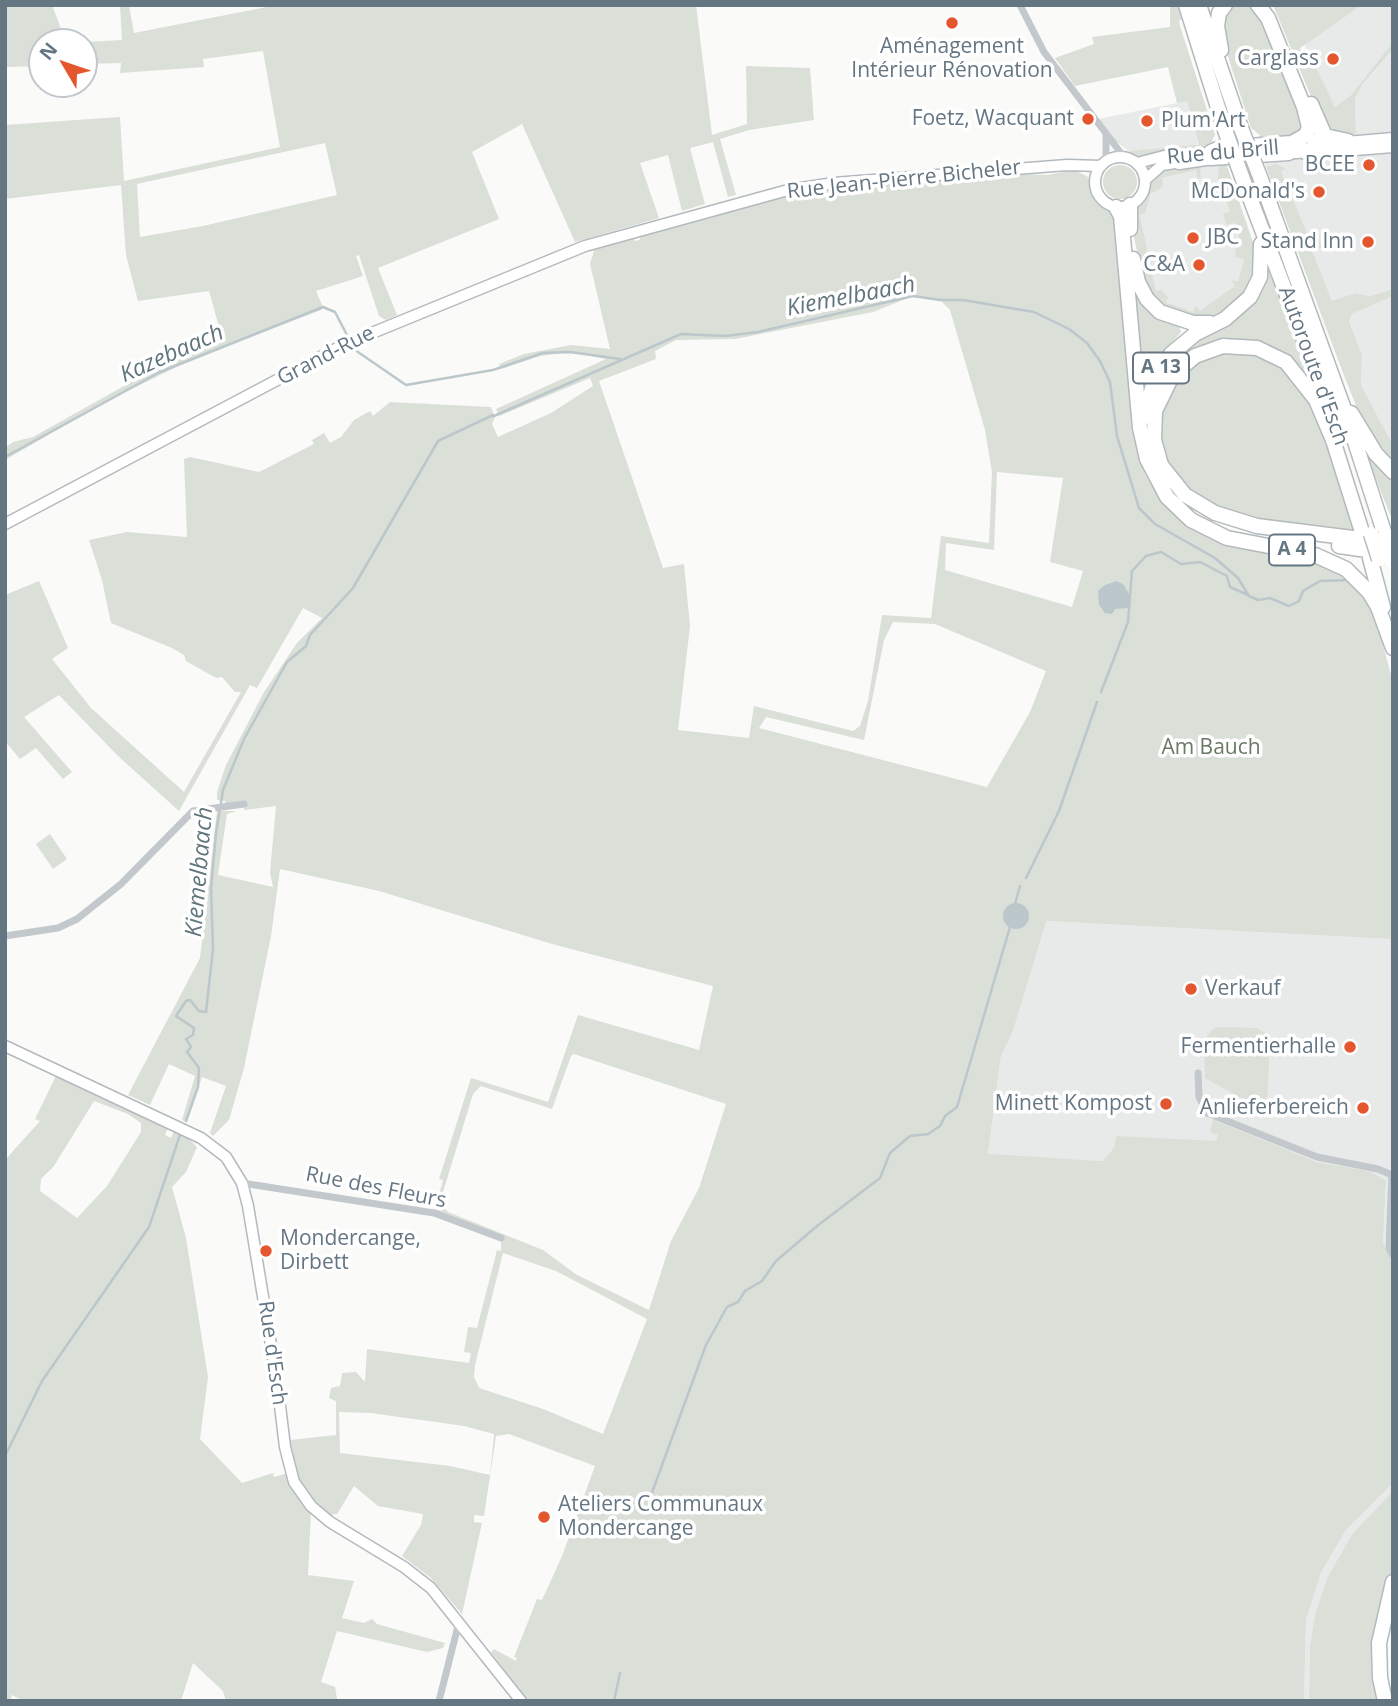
<!DOCTYPE html>
<meta charset="utf-8">
<style>
body{margin:0}
#map{position:relative;width:1398px;height:1706px;overflow:hidden;background:#fafaf8;font-family:"Open Sans",sans-serif}
canvas{display:block}
.frame{position:absolute;inset:0;border:7px solid #657683;pointer-events:none}
.north{position:absolute;left:28px;top:28px;width:70px;height:70px;box-sizing:border-box;background:#fff;border:2px solid #c1c8cd;border-radius:50%;rotate:309deg;font-size:19px;font-weight:700;line-height:28px;text-align:center;color:#657683}
.north::after{content:'';display:block;margin:auto;width:24px;height:32px;background:#e4572e;clip-path:polygon(50% 0,100% 100%,50% 72%,0 100%)}
</style>
<div id="map">
<canvas width="1398" height="1706"></canvas>
<div class="frame"></div>
<div class="north">N</div>
</div>
<script>
const c = document.querySelector('canvas').getContext('2d');
c.lineJoin = 'round';
function fill(path, color) { c.fillStyle = color; c.fill(path, 'evenodd'); }
const shape = rows => new Path2D(rows.map(r => 'M' + r).join(''));
function strokePath(path, color, width, dash) { c.strokeStyle = color; c.lineWidth = width; c.lineCap = dash ? 'butt' : 'round'; c.setLineDash(dash || []); c.stroke(path); }
function label(font, color, halo, rows, align = 'center') {
  c.font = font + ' "Open Sans",sans-serif'; c.lineWidth = 7; c.setLineDash([]); c.textBaseline = 'middle'; c.strokeStyle = halo; c.fillStyle = color; for (const [text, x, y, turn = 0] of rows) {
    c.save(); c.translate(x, y); c.rotate((+turn || 0) * Math.PI / 180); c.textAlign = isNaN(turn) ? turn : align; if (halo) c.strokeText(text, 0, 0); c.fillText(text, 0, 0); c.restore();
  }
}
fill(shape([
 [1362,5,1393,5,1393,42,1351,95,1335,107,1304,44],
 [1393,49,1393,289,1370,296,1356,293,1332,302,1311,250,1342,240,1341,235,1319,242,1309,239,1281,171,1285,169,1266,167,1264,162,1226,163,1218,197,1224,195,1230,212,1227,225,1234,223,1243,246,1244,258,1238,281,1232,280,1235,286,1200,312,1196,307,1193,312,1166,302,1156,291,1140,214,1161,178,1196,170,1202,172,1178,150,1356,134,1355,99,1362,85],
 [1187,101,1199,146,1129,151,1116,138,1114,139,1098,119],
 [1393,296,1393,445,1361,385,1362,355,1349,321,1352,314],
 [1045,921,1391,939,1393,1265,1383,1242,1386,1189,1369,1171,1317,1162,1213,1121,1219,1135,1217,1142,1116,1137,1114,1148,1104,1161,988,1155,1001,1056,1013,1031],
 [1393,1483,1393,1491,1352,1534,1327,1578,1315,1615,1310,1645,1309,1701,1304,1701,1306,1620,1321,1573,1345,1531]
]), '#e8e9e9');
fill(shape([
 [5,5,52,5,66,42,42,42,42,66,5,67],
 [129,5,134,33,277,5,696,5,712,135,747,124,746,66,810,68,814,120,749,130,720,139,736,195,728,197,713,142,690,148,705,204,682,211,668,155,640,163,659,218,575,242,522,124,472,152,499,219,378,268,397,315,386,320,379,316,359,255,356,256,363,276,316,291,323,307,321,310,199,356,107,401,5,460,5,448,13,442,33,437,158,367,223,341,209,291,138,301,126,255,121,185,5,199,5,125,120,117,124,181,280,147,263,51,203,59,204,67,120,73,121,63,84,64,84,42,122,40,120,6],
 [325,143,337,195,203,226,140,237,137,184],
 [1170,5,1178,5,1182,19,1179,21,1180,26,1215,135,1212,141,1220,147,1178,150,1200,164,1201,177,1198,179,1196,170,1162,178,1163,186,1151,194,1145,213,1140,215,1156,291,1161,290,1168,297,1166,302,1193,312,1196,306,1200,311,1235,286,1231,280,1238,281,1244,259,1236,257,1235,249,1242,246,1234,223,1227,225,1223,214,1230,212,1224,195,1217,197,1219,164,1226,163,1256,251,1257,265,1247,293,1222,315,1206,319,1164,308,1152,296,1143,281,1133,232,1135,207,1145,197,1152,177,1146,165,1114,139,1116,138,1129,151,1199,145,1187,101,1177,103,1168,67,1075,86,1055,58,1094,44,1092,37,1170,27],
 [1233,5,1247,5,1262,16,1306,126,1297,137,1257,140,1260,135,1251,128,1222,38,1222,16],
 [1273,5,1362,5,1300,48,1304,58,1310,55,1335,107,1351,95,1393,42,1393,49,1362,85,1355,99,1356,134,1334,136,1324,128],
 [1276,164,1286,169,1281,171,1309,238,1317,236,1320,242,1341,234,1342,240,1312,251,1332,301,1356,293,1370,296,1393,289,1393,296,1352,314,1349,321,1362,355,1361,385,1393,445,1393,465,1380,451,1359,413,1343,373,1266,167],
 '1103 182a17 17 0 1 1 34 0a17 17 0 1 1-34 0Z',
 [1075,170,1088,177,1096,198,1118,217,1136,448,1145,474,1158,495,1176,514,1288,555,1331,566,1355,584,1373,609,1393,682,1393,950,1390,939,1046,921,1013,1031,1001,1056,988,1154,1103,1161,1114,1148,1116,1136,1216,1141,1218,1135,1210,1132,1213,1120,1317,1162,1369,1171,1386,1181,1383,1242,1393,1265,1393,1483,1345,1531,1321,1573,1306,1620,1304,1701,527,1701,491,1652,494,1649,516,1661,517,1658,514,1657,537,1599,542,1600,562,1556,595,1466,509,1434,496,1436,484,1516,474,1515,474,1522,482,1523,462,1614,431,1578,402,1556,421,1525,423,1514,378,1506,354,1486,337,1514,327,1515,315,1505,298,1481,289,1450,291,1440,336,1435,336,1401,329,1398,331,1388,340,1386,342,1373,356,1372,365,1382,367,1349,469,1363,471,1353,464,1352,468,1327,477,1328,497,1250,501,1251,501,1238,434,1213,443,1180,439,1179,471,1078,548,1102,578,1015,699,1050,713,986,552,944,379,891,280,869,271,936,244,1068,229,1120,213,1136,210,1133,226,1086,202,1077,187,1122,182,1120,195,1076,169,1064,150,1105,128,1095,200,958,217,811,237,811,227,814,218,875,273,887,270,873,276,806,244,810,244,805,225,806,225,801,217,800,217,792,226,765,264,692,297,643,322,618,303,608,257,688,250,685,179,811,118,756,59,695,24,717,72,772,63,779,36,748,20,759,5,741,5,595,39,581,68,648,52,659,91,708,184,792,241,692,235,692,222,677,216,678,186,661,184,655,172,648,111,623,102,580,89,540,127,532,187,537,184,459,190,457,259,472,314,444,312,440,324,433,330,443,341,437,354,420,370,411,373,416,390,402,491,407,495,417,492,424,498,437,551,413,593,386,590,378,499,416,496,409,606,359,570,352,540,356,501,369,499,364,524,354,571,345,610,349,590,264,594,251,590,249,626,238,634,238,635,241,640,240,639,234,788,194,832,188,1018,174,1047,175],
 [913,296,940,300,950,310,985,430,992,472,989,543,941,536,931,618,882,615,868,701,860,726,853,731,754,706,749,738,678,730,690,626,684,564,663,568,599,381,656,359,655,351,676,340,735,339,873,312],
 [997,472,1063,478,1050,562,1083,571,1072,607,945,570,946,543,994,550],
 [893,622,935,624,1046,671,1030,712,987,787,759,728,766,717,864,740,884,640],
 [574,1054,726,1104,699,1188,671,1241,649,1310,577,1275,543,1250,448,1212,440,1202,473,1094,481,1086,552,1109,571,1056],
 [503,1253,556,1271,647,1319,603,1434,543,1409,479,1388,474,1377,475,1365],
 [339,1412,371,1413,464,1426,494,1434,490,1475,450,1466,340,1453],
 [1268,265,1300,354,1310,373,1303,375,1258,344,1181,362,1148,441,1149,407,1157,382,1181,350,1226,322],
 [1131,286,1180,328,1181,332,1164,352,1143,398],
 [1223,352,1256,353,1283,366,1312,401,1360,534,1258,520,1218,509,1185,489,1166,463,1158,435,1160,412,1175,380,1198,361],
 [1374,455,1393,477,1393,522,1367,457],
 [50,834,67,859,53,869,36,844],
 [1221,1027,1256,1028,1267,1034,1270,1040,1267,1102,1243,1099,1205,1078,1204,1040,1214,1028],
 [56,1076,168,1127,165,1135,171,1138,174,1131,188,1138,197,1147,186,1172,172,1187,186,1238,208,1377,200,1439,242,1483,273,1473,274,1477,285,1474,311,1513,308,1575,354,1581,342,1618,364,1623,372,1619,377,1624,445,1643,443,1648,427,1652,337,1631,321,1682,335,1687,337,1699,344,1701,226,1701,223,1691,193,1663,181,1701,24,1701,12,1695,10,1701,5,1701,5,1160,40,1121,35,1119],
 [94,1101,128,1114,141,1123,141,1132,107,1186,77,1218,40,1191,41,1179,54,1166],
 [1393,1491,1393,1570,1378,1611,1374,1640,1379,1701,1309,1701,1310,1645,1315,1615,1327,1578,1352,1534]
]), '#dadfd7');
fill(shape([
 [1117,581,1124,585,1131,598,1128,608,1115,609,1112,614,1105,613,1099,605,1098,591,1105,585],
 '1003 916a13 13 0 1 1 26 0a13 13 0 1 1-26 0Z'
]), '#bbc7cb');
strokePath(shape([
 [355,350,406,385,493,370,543,353,570,352,620,359],
 [494,416,681,334,725,336,758,332,913,296,940,300,963,300,1034,312,1069,329,1087,343,1100,361,1110,382,1117,436,1139,508,1155,524,1215,558,1238,578,1249,596,1258,600,1270,598,1289,606,1299,601,1303,591,1320,581,1349,580],
 [5,457,160,372,323,307,335,312,347,335],
 [1101,692,1128,622,1132,571,1146,556,1161,552,1181,564,1200,562,1227,576,1230,587,1248,595],
 [1026,878,1059,811,1097,702],
 [1015,904,1020,886],
 [186,1121,198,1087,199,1068,187,1052,191,1047,186,1039,193,1035,194,1028,176,1016,186,1001,190,1000,199,1011,206,1012,213,949,211,889,216,833,223,790,244,739,287,662,306,646,310,635,353,588,438,441,493,415],
 [5,1456,42,1381,149,1227,180,1135],
 [650,1498,706,1345,727,1307,738,1302,745,1291,762,1281,776,1261,817,1226,880,1178,890,1153,910,1136,928,1134,940,1126,945,1116,957,1107,1010,927],
 [614,1701,620,1673]
]), '#bbc7cb', 2.5);
const secondary = shape([
 [1312,145,1393,138],
 [1305,154,1393,147],
 '1095 182a25 25 0 1 1 50 0a25 25 0 1 1-50 0Z',
 [1211,160,1289,155],
 [1137,163,1164,156,1202,153],
 [1145,180,1162,165,1181,162],
 [5,524,345,344,585,246,788,190,834,183,1067,165,1101,166],
 [5,1046,201,1138,226,1157,242,1183,248,1206,277,1381,285,1447,294,1482,311,1506,330,1522,404,1567,431,1588,521,1701]
]);
const highway = shape([
 [1186,5,1225,130],
 [1199,5,1241,128],
 [1221,50,1217,26,1219,13,1225,5],
 [1311,104,1325,136,1348,141],
 [1211,152,1220,148,1292,143,1306,135,1309,127,1304,107,1268,18,1258,5],
 [1281,152,1311,150,1321,137,1322,129],
 [1179,162,1219,156],
 [1242,177,1331,411],
 [1260,177,1349,423,1385,535],
 [1116,207,1121,216,1124,249,1140,428,1147,459,1167,497,1191,520,1227,538,1315,555,1346,569,1369,592,1378,607,1393,648],
 [1130,229,1130,205],
 [1133,259,1138,282,1147,299,1160,312,1193,323,1210,323],
 [1351,413,1376,454,1393,472],
 [1145,417,1154,380,1171,354,1195,334,1225,319,1250,297,1260,277,1261,244],
 [1362,532,1333,440,1316,400,1286,362,1257,348,1223,346,1195,356,1172,376,1155,411,1154,440,1161,465,1185,495,1215,513,1257,526,1384,542],
 [1339,546,1388,553],
 [1370,558,1383,607],
 [1385,1701,1380,1678,1379,1643,1393,1582]
]);
strokePath(secondary, '#b3babf', 13);
strokePath(highway, '#b4b9bd', 17);
strokePath(shape([
 [1020,5,1044,52,1124,157],
 [1106,136,1106,162],
 [5,936,58,928,77,919,121,884,193,811,244,804],
 [1198,1073,1199,1097,1207,1113,1317,1157,1378,1169,1392,1175,1389,1248,1393,1256],
 [242,1183,434,1213,501,1238],
 [439,1701,459,1622]
]), '#c3c8cc', 7);
strokePath(secondary, '#fff', 10);
strokePath(highway, '#fff', 14);
const highwayBridge = shape([
 [1241,128,1260,177],
 [1225,130,1242,177],
 [1371,534,1379,559],
 [1385,535,1392,561]
]);
strokePath(highwayBridge, '#b4b9bd', 17, []);
strokePath(highwayBridge, '#fff', 14);
for (const [x, y, r, color] of [
 [952,23,7,"#e4572e"],
 [1333,59,7,"#e4572e"],
 [1088,119,7,"#e4572e"],
 [1147,121,7,"#e4572e"],
 [1369,165,7,"#e4572e"],
 [1319,192,7,"#e4572e"],
 [1193,238,7,"#e4572e"],
 [1368,242,7,"#e4572e"],
 [1199,265,7,"#e4572e"],
 [1191,989,7,"#e4572e"],
 [1350,1047,7,"#e4572e"],
 [1166,1104,7,"#e4572e"],
 [1363,1108,7,"#e4572e"],
 [266,1251,7,"#e4572e"],
 [544,1517,7,"#e4572e"]
]) { const dot = new Path2D(); dot.arc(x, y, r, 0, 2 * Math.PI); c.fillStyle = color; c.fill(dot); strokePath(dot, '#fff', 2.5); }
for (const [x, y, w] of [
 [1161,368,56],
 [1292,550,46]
]) { const box = new Path2D(); box.roundRect(x - w / 2, y - 15.5, w, 31, 5); c.fillStyle = '#fff'; c.fill(box); strokePath(box, '#657683', 2); }
label('bold 19px', '#657683', null, [
 ["A 13",1161,368],
 ["A 4",1292,550]
]);
label('21px', '#657683', '#fff', [
 ["Aménagement",952,47,"center"],
 ["Intérieur Rénovation",952,71,"center"],
 ["Carglass",1319,59],
 ["Foetz, Wacquant",1074,119],
 ["Plum'Art",1161,121,"left"],
 ["BCEE",1355,165],
 ["McDonald's",1305,192],
 ["JBC",1207,238,"left"],
 ["Stand Inn",1354,242],
 ["C&A",1185,265],
 ["Verkauf",1205,989,"left"],
 ["Fermentierhalle",1336,1047],
 ["Minett Kompost",1152,1104],
 ["Anlieferbereich",1349,1108],
 ["Mondercange,",280,1239,"left"],
 ["Dirbett",280,1263,"left"],
 ["Ateliers Communaux",558,1505,"left"],
 ["Mondercange",558,1529,"left"]
], 'right');
label('21px', '#657683', '#fff', [
 ["Rue du Brill",1223,153,-5],
 ["Rue Jean-Pierre Bicheler",904,180,-6],
 ["Grand-Rue",326,356,-27],
 ["Autoroute d'Esch",1313,366,70],
 ["Rue des Fleurs",376,1188,11],
 ["Rue d'Esch",272,1353,82]
]);
label('21px', '#687a64', '#fff', [
 ["Am Bauch",1211,748]
]);
label('italic 23px', '#60757c', '#fff', [
 ["Kiemelbaach",851,297,-11],
 ["Kazebaach",172,354,-24],
 ["Kiemelbaach",200,872,-85]
]);
</script>
